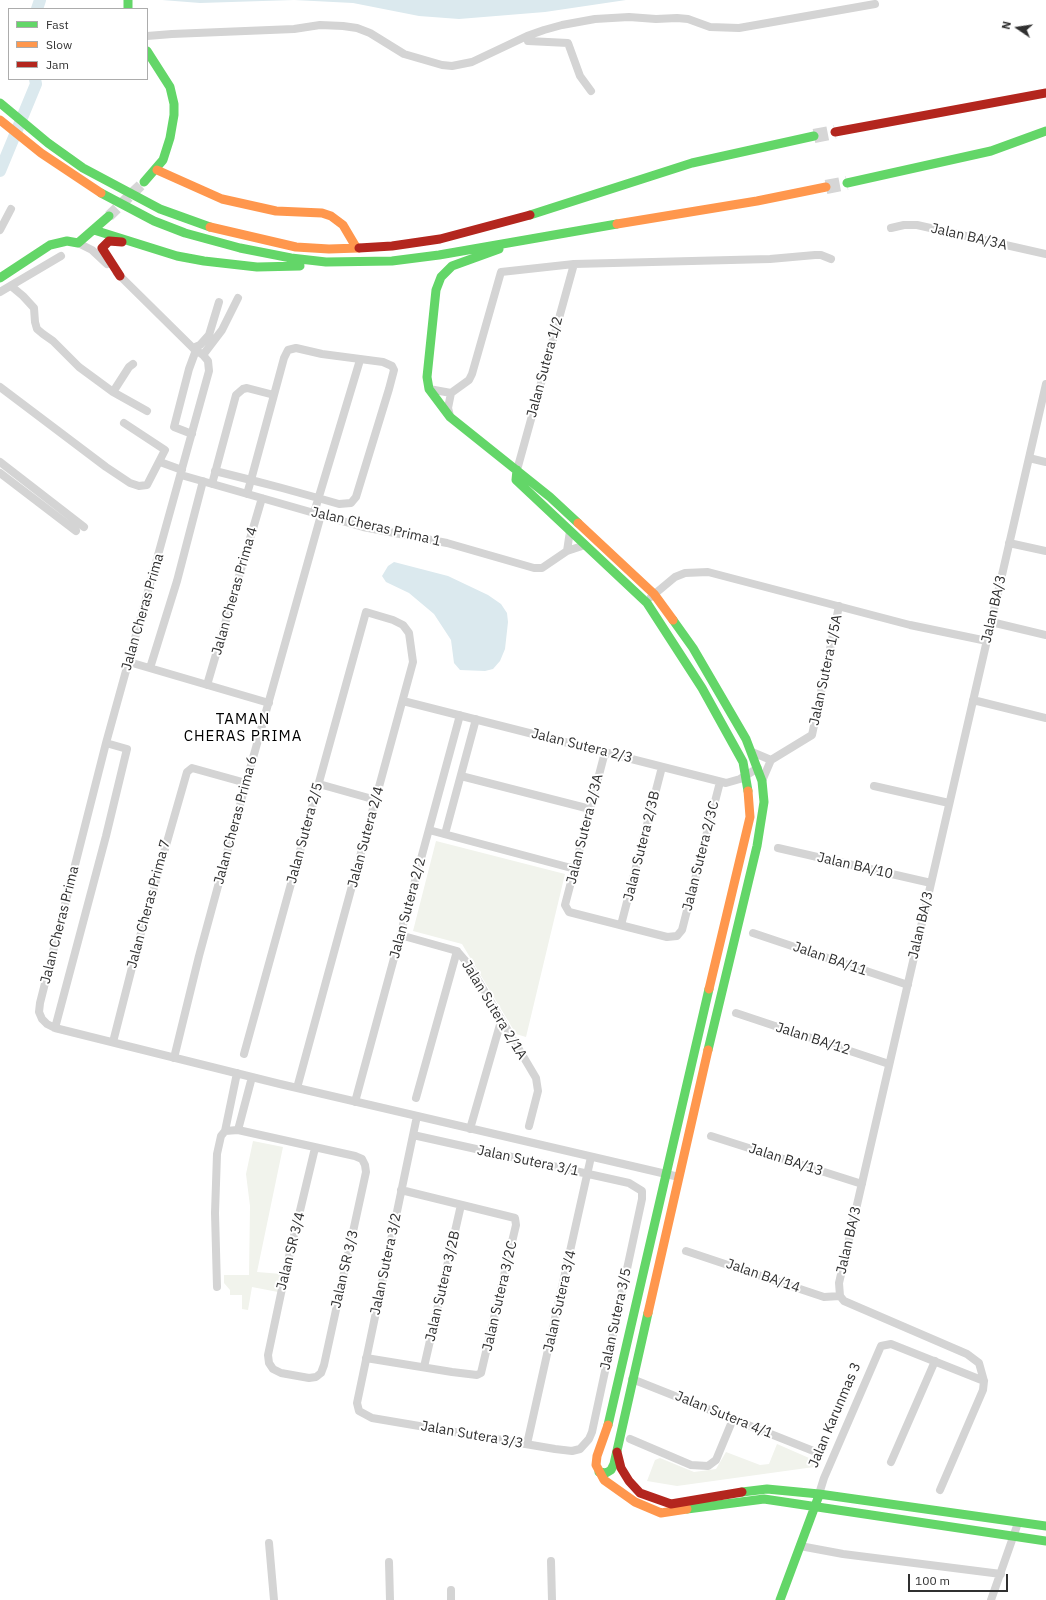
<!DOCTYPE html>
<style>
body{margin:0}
#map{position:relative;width:1046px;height:1600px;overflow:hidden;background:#fff;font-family:"IBM Plex Sans",sans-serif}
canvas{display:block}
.legend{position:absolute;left:8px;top:8px;width:140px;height:72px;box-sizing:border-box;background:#fff;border:1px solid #acacac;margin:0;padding:5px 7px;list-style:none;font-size:12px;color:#303030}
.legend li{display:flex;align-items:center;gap:8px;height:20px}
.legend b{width:20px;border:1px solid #acacac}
.north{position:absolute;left:998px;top:8px;width:40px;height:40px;-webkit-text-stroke:3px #fff;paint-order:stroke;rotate:283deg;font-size:11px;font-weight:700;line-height:16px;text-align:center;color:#303030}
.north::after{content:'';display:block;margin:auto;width:14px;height:18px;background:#303030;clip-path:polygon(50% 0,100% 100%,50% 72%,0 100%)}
.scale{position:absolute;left:908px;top:1574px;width:100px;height:18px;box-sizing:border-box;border:2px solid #303030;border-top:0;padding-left:5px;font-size:12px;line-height:14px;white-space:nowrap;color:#303030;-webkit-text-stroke:3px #fff;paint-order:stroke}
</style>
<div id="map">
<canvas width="1046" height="1600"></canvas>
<ul class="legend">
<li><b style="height:5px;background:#63d668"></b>Fast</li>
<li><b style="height:5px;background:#ff974d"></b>Slow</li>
<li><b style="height:5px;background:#b3261e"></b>Jam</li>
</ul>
<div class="north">N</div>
<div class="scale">100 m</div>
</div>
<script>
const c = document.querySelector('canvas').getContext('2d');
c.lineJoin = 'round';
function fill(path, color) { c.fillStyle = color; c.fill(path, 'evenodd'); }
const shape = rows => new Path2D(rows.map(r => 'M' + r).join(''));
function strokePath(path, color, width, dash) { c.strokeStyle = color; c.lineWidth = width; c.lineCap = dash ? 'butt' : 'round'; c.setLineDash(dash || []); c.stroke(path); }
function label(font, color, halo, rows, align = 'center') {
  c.font = font + ' "IBM Plex Sans",sans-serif'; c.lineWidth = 4; c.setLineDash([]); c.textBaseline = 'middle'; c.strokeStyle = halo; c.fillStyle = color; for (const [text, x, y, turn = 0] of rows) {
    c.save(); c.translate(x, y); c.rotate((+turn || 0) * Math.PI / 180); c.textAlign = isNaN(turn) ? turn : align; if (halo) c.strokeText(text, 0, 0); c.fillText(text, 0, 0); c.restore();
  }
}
fill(shape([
 [436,841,565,874,526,1037,516,1034,462,944,413,931],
 [253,1141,283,1147,257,1272,282,1274,278,1292,252,1287,248,1310,242,1309,242,1295,230,1295,230,1290,224,1283,224,1275,249,1275,250,1206,246,1174],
 [777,1444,816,1461,814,1467,677,1486,647,1481,655,1460,660,1458,694,1472,716,1469,726,1452,760,1465,769,1464]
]), '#f1f3ec');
fill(shape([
 [162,0,626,0,545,12,459,19,419,16,353,3,294,0,200,3],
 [394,562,448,576,488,595,501,604,507,613,508,622,505,649,500,661,493,669,485,671,460,670,454,663,451,640,434,614,409,593,386,582,382,576,388,566]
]), '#dbe9ee');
strokePath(shape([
 [37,9,40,0],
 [0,171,36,84,35,79]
]), '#dbe9ee', 12);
strokePath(shape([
 [109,216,144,182]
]), '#d6d6d6', 11, [11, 5.5]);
strokePath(shape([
 [814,136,835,132],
 [826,187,847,183]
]), '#d6d6d6', 14, [14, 7]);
strokePath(shape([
 [147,36,172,34,294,29,320,25,343,26,357,28,370,33,404,54,442,65,452,66,472,62,527,36,544,30,562,25,595,19,629,17,656,19,677,18,688,19,710,27,739,28,875,4],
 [528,41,568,43,580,76,591,91],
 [891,228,904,225,917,225,1046,254],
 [0,230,11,209],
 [78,243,92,250,107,264],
 [117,273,193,348,203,355,208,361,209,371,106,743,40,1003,39,1012,42,1019,47,1024,55,1028,280,1084,679,1177],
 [11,286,23,296,34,308,35,322,37,329,43,334,53,341,79,367,113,392,147,411],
 [0,292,61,256],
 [193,348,200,345,209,335,219,302],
 [203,355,222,330,238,298],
 [0,387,106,467,130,483,139,486,147,485,165,450,124,423],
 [429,389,451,393],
 [113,392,129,367,133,364],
 [450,416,448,408,451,393,469,380,472,374,501,272,574,264,770,259,815,255,821,255,831,259],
 [192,434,174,427,189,369,196,350],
 [1029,458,1046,462],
 [0,462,84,527],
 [160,462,182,470],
 [517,470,574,264],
 [215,471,251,480,282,488,318,498,339,504,351,503,356,497,389,389,394,370,392,366,383,362,322,354,296,348,288,350,284,358,274,395,251,480,247,494],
 [0,473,76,531],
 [181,475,363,527,447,543,534,568,542,568,567,551,585,545],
 [212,484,236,395,243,389,247,388,274,395],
 [314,513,360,360],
 [1009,543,1046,551],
 [567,551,570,531],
 [651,597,675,577,685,573,708,572,910,625,987,641],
 [991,622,1046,635],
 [129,662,269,703],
 [150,668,177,581,203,481],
 [207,685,262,498],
 [973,700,1046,718],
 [403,701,726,783,740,779,758,768],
 [605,752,565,905,569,912,667,937,677,936,682,930,720,782],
 [752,752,771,760],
 [771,760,812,735,839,606],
 [461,776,590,809],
 [762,781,771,760],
 [319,784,376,800],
 [874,786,949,803],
 [429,830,575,869],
 [445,834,476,719],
 [778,848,931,883],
 [621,925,662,767],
 [753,933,908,985],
 [400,935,457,951,469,965,536,1078,538,1091,529,1126],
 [736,1013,889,1064],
 [55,1028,106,836,127,749,106,743],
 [113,1042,139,940,187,772,192,768,246,783],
 [244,1054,366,612,393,620,403,625,409,633,413,662,297,1088],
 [174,1058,199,956,246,783,321,515],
 [416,1098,457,951],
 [355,1102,460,715],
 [470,1129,501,1021],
 [238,1130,252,1077],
 [225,1131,237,1073],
 [413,1135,629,1183,642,1191,642,1199,592,1432,589,1439,580,1449,572,1451,555,1449,372,1418,359,1411,357,1403,417,1116],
 [711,1136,862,1184],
 [686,1251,824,1297,840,1296],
 [217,1287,215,1213,217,1154,221,1136,225,1131,238,1130,355,1156,362,1159,365,1165,366,1172,324,1365,321,1373,316,1377,309,1378,281,1373,273,1369,269,1363,268,1355,287,1265,315,1148],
 [366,1358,452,1372,477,1375,481,1373,516,1225,515,1218,401,1190],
 [424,1367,461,1205],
 [632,1379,816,1452],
 [630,1439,691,1465,708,1466,716,1460,733,1419],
 [527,1444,591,1157],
 [891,1462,935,1361],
 [940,1490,983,1390,984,1381,979,1363,967,1354,844,1301,840,1296,839,1283,1046,384],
 [819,1494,824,1478,881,1346,891,1344,984,1381],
 [269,1543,274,1600],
 [800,1546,843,1554,1001,1574],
 [551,1561,552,1600],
 [389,1562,390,1600],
 [451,1590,451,1600],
 [991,1600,1018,1523]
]), '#d4d4d4', 8);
strokePath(shape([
 [128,0,128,9],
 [0,103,48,143,83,168,160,209,210,227],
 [144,182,163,160,170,138,174,115,174,104,170,87,147,51],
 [847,183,991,151,1046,131],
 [101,193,154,221,185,233,240,248,291,258,326,262,392,261,439,255,617,224],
 [530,215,692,163,814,136],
 [94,230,177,256,204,261,257,267,300,266],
 [499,249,452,266,441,277,436,290,427,377,429,389,450,417,550,497,578,523],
 [0,278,50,245,67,241,78,243,109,216],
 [517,470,516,480,647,603,702,688,743,762,748,791],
 [673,620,693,648,746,739,762,781,764,802,757,846,708,1050],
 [608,1425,709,989],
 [599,1472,606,1473,611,1470,614,1464,648,1313],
 [742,1492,767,1489,819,1494,1046,1526],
 [687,1509,764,1499,1046,1541],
 [780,1600,818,1498]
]), '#63d668', 9);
strokePath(shape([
 [0,120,41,153,101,193],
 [157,170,222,199,276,211,322,213,331,216,343,225,356,247],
 [617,224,757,201,826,187],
 [210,227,296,247,329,249,359,248],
 [578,523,654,594,673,620],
 [709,989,750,817,748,791],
 [648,1313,708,1050],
 [608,1425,597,1456,596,1465,604,1480,635,1502,661,1513,687,1509]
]), '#ff974d', 9);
strokePath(shape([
 [835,132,1046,93],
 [359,248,392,246,440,239,530,215],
 [120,276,102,248,109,241,122,242],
 [617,1452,621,1468,629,1481,640,1493,671,1504,742,1492]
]), '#b3261e', 9);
label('14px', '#303030', '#fff', [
 ["Jalan BA/3A",969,237,13],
 ["Jalan Sutera 1/2",545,367,-75],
 ["Jalan Cheras Prima 1",376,527,13],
 ["Jalan Cheras Prima 4",235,591,-74],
 ["Jalan BA/3",994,609,-77],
 ["Jalan Cheras Prima",143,612,-74],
 ["Jalan Sutera 1/5A",826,670,-78],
 ["Jalan Sutera 2/3",582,746,14],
 ["Jalan Cheras Prima 6",236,820,-75],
 ["Jalan Sutera 2/3A",585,829,-76],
 ["Jalan Sutera 2/5",305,833,-75],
 ["Jalan Sutera 2/4",366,837,-75],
 ["Jalan Sutera 2/3B",642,846,-76],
 ["Jalan Sutera 2/3C",701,856,-76],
 ["Jalan BA/10",855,866,13],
 ["Jalan Cheras Prima 7",149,904,-75],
 ["Jalan Sutera 2/2",408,908,-75],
 ["Jalan Cheras Prima",60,925,-76],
 ["Jalan BA/3",921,925,-77],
 ["Jalan BA/11",830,959,19],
 ["Jalan Sutera 2/1A",494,1010,59],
 ["Jalan BA/12",813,1039,18],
 ["Jalan BA/13",786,1160,18],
 ["Jalan Sutera 3/1",528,1161,12],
 ["Jalan BA/3",849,1240,-77],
 ["Jalan SR 3/4",291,1251,-76],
 ["Jalan Sutera 3/2",386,1264,-78],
 ["Jalan SR 3/3",345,1269,-77],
 ["Jalan BA/14",763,1276,19],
 ["Jalan Sutera 3/2B",443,1286,-77],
 ["Jalan Sutera 3/2C",500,1296,-77],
 ["Jalan Sutera 3/4",560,1301,-77],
 ["Jalan Sutera 3/5",616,1319,-78],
 ["Jalan Sutera 4/1",724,1415,22],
 ["Jalan Karunmas 3",835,1415,-67],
 ["Jalan Sutera 3/3",472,1435,10]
]);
c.letterSpacing = '1px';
label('15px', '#000', '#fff', [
 ["TAMAN",243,720],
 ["CHERAS PRIMA",243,737]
]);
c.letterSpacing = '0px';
</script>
